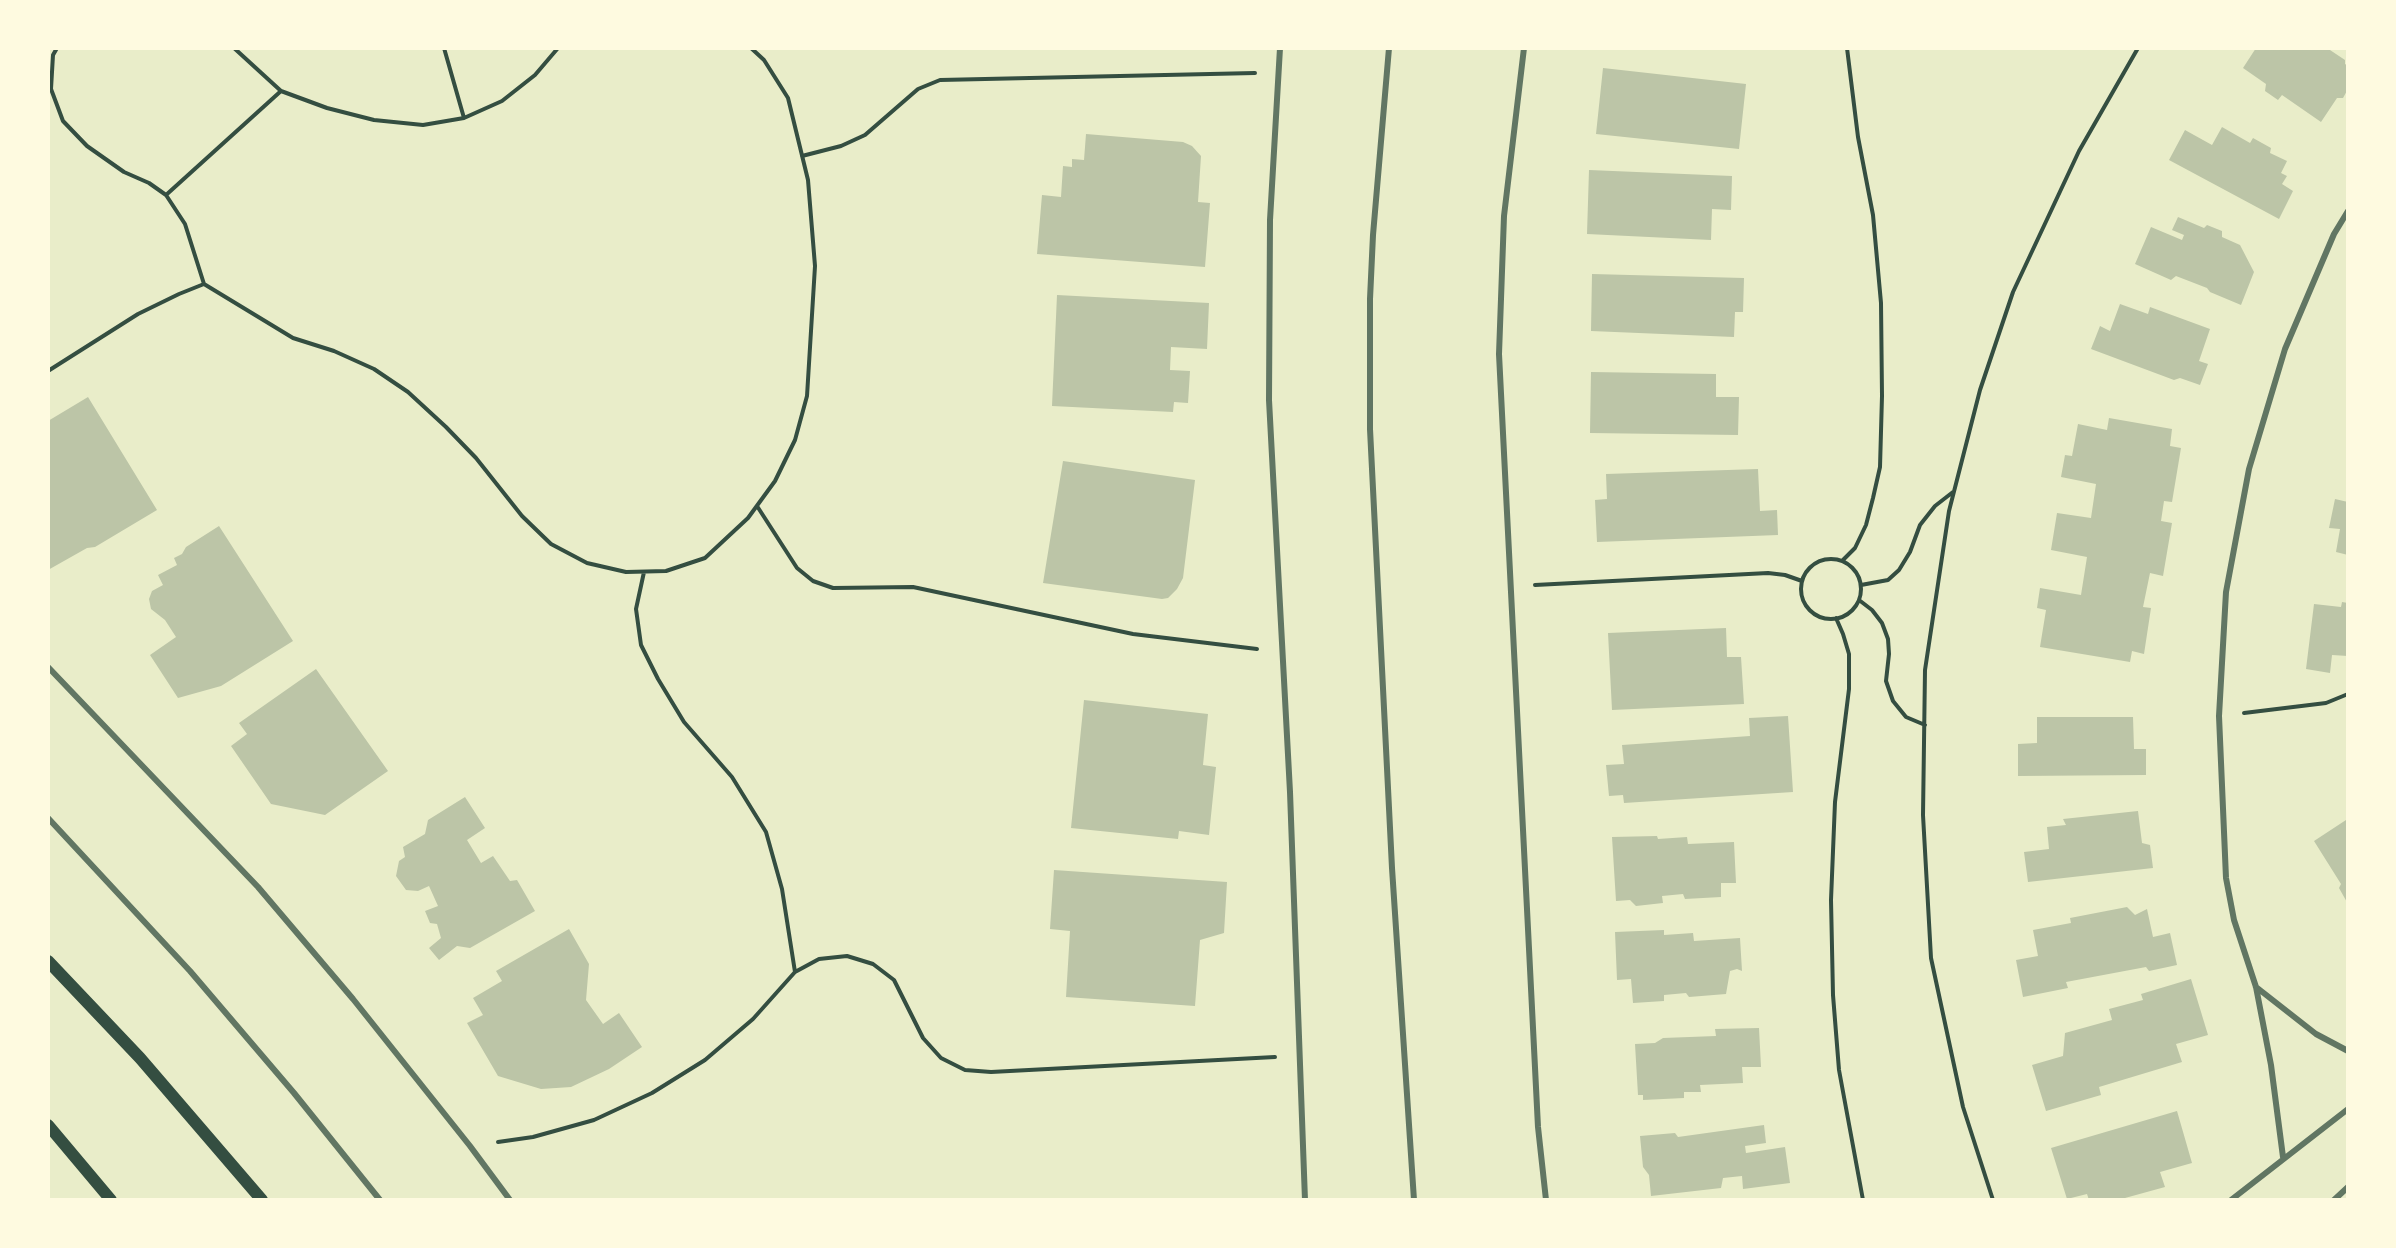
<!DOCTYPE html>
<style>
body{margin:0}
#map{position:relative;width:2396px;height:1248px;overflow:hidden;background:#e9edc9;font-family:Lora,serif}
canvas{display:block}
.frame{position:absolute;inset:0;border:50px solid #fefae0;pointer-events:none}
</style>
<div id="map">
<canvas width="2396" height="1248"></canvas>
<div class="frame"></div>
</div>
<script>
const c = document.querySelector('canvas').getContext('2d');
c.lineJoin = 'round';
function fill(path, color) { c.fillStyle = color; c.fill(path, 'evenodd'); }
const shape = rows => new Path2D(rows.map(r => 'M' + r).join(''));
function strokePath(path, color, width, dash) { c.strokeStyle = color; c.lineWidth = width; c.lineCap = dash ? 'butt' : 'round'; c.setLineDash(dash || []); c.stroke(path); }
fill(shape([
 [2256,48,2310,48,2312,50,2314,48,2327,48,2345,60,2345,64,2348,66,2348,89,2343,98,2337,98,2321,122,2282,95,2278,100,2265,91,2266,84,2243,68],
 [1603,68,1746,84,1739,149,1596,134],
 [2222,127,2250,143,2253,138,2271,148,2270,153,2287,161,2281,173,2287,176,2282,184,2293,191,2279,219,2169,160,2185,130,2212,145],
 [1086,134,1183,142,1192,146,1201,156,1198,202,1210,203,1205,267,1037,254,1042,195,1061,197,1063,166,1072,167,1072,159,1084,160],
 [1589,170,1732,176,1731,210,1712,209,1711,240,1587,234],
 [2178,217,2204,228,2207,225,2222,231,2222,237,2240,245,2254,272,2241,305,2210,292,2207,288,2176,276,2171,280,2135,264,2151,227,2182,240,2184,235,2172,230],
 [1592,274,1744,278,1743,312,1735,312,1734,337,1591,331],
 [1057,295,1209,303,1207,349,1171,347,1170,370,1190,371,1188,403,1174,402,1173,412,1052,406],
 [2120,304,2148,314,2150,307,2210,329,2199,361,2208,364,2200,385,2180,378,2174,380,2091,349,2100,326,2110,331],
 [1591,372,1716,374,1716,397,1739,397,1738,435,1590,433],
 [88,397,157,510,95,547,87,548,48,570,48,421],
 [2109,418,2172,429,2170,446,2181,448,2172,502,2164,501,2161,521,2172,523,2163,576,2150,573,2143,607,2151,608,2144,654,2132,651,2130,662,2040,647,2046,610,2037,608,2040,588,2081,595,2087,557,2051,550,2057,513,2091,518,2096,484,2061,477,2065,455,2072,456,2078,424,2107,430],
 [1063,461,1195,480,1183,578,1177,589,1168,598,1162,599,1043,583],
 [1758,469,1760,511,1777,510,1778,535,1597,542,1595,500,1607,499,1606,474],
 [2335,499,2348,502,2348,555,2336,552,2340,529,2329,528],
 [219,526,293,641,221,686,178,698,150,655,176,637,165,620,151,609,149,599,152,591,163,585,158,575,177,565,174,558,182,554,186,547],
 [2342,602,2348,603,2348,656,2332,655,2330,673,2306,669,2314,604,2341,607],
 [1726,628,1727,657,1741,657,1744,704,1612,710,1608,633],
 [316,669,388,771,325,815,271,804,231,746,247,734,239,723],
 [1084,700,1208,714,1203,765,1216,767,1209,835,1179,831,1178,839,1071,828],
 [1788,716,1793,792,1624,803,1623,795,1609,796,1606,765,1624,764,1622,745,1750,736,1749,718],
 [2037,717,2133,717,2134,749,2146,749,2146,775,2018,776,2018,744,2037,743],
 [465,797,485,828,467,840,481,863,493,856,510,881,517,880,535,911,470,948,457,946,439,960,429,948,441,938,437,924,430,923,425,911,438,906,429,886,418,891,406,890,396,876,399,861,405,857,403,847,425,834,428,820],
 [2138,811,2142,843,2150,845,2153,868,2028,882,2024,852,2049,849,2047,827,2066,825,2063,819],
 [2346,820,2348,823,2348,904,2339,888,2341,884,2314,841],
 [1657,836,1658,839,1687,837,1688,844,1734,842,1736,883,1721,883,1721,897,1685,899,1683,894,1662,896,1663,903,1636,906,1630,900,1616,901,1612,837],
 [1054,870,1227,882,1224,933,1200,940,1195,1006,1066,997,1070,931,1050,929],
 [2127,907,2135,915,2147,909,2153,937,2170,933,2177,965,2149,971,2146,967,2066,982,2068,988,2023,997,2016,960,2038,956,2033,930,2071,923,2070,918],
 [569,929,589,964,586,1000,603,1024,619,1013,642,1047,609,1069,571,1087,541,1089,498,1076,467,1023,483,1015,473,998,502,981,496,971],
 [1664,930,1664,935,1693,933,1694,941,1740,938,1742,971,1737,969,1730,971,1726,994,1689,997,1686,993,1664,995,1664,1001,1633,1003,1631,979,1617,980,1615,932],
 [2191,979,2208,1035,2176,1044,2182,1062,2099,1087,2101,1095,2046,1111,2032,1065,2063,1056,2065,1033,2112,1020,2109,1009,2143,1000,2141,994],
 [1759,1028,1761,1067,1742,1067,1743,1083,1700,1085,1701,1092,1684,1092,1684,1098,1643,1100,1643,1095,1638,1095,1635,1044,1655,1043,1663,1038,1716,1036,1715,1029],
 [2177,1111,2192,1163,2160,1172,2165,1187,2125,1198,2126,1200,2089,1200,2087,1194,2067,1199,2051,1148],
 [1764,1125,1766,1143,1745,1146,1746,1153,1785,1147,1790,1183,1743,1189,1742,1176,1723,1178,1721,1188,1651,1196,1649,1175,1643,1167,1640,1136,1675,1133,1678,1137]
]), '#bcc5a7');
strokePath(shape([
 [57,48,53,55,51,89,63,121,87,146,124,172,149,183,166,195,185,224,204,284,293,338,334,351,374,369,408,392,446,427,476,458,522,516,551,544,587,563,626,572,666,571,705,558,748,518,775,481,795,440,807,396,815,266,808,180,788,98,764,60,751,48],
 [234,48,281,91,327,108,374,120,423,125,464,118,502,101,535,75,558,48],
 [444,48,464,118],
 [802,156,841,146,865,135,918,89,940,80,1255,73],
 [166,195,281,91],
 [48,371,138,314,179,294,204,284],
 [757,506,797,568,813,581,833,588,913,587,1133,634,1257,649],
 '1801 589a30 30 0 1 1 60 0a30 30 0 1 1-60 0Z',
 [1842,561,1855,548,1866,525,1873,498,1880,467,1882,396,1881,303,1873,215,1858,137,1847,48],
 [644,572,636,609,641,645,658,679,684,722,732,777,766,832,782,889,795,972],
 [1535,585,1768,573,1785,575,1802,581],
 [1861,585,1888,580,1899,570,1910,552,1920,525,1935,506,1953,492],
 [1859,600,1872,610,1882,623,1888,639,1889,654,1886,681,1893,701,1906,717,1925,725],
 [1836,618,1843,634,1849,654,1849,689,1835,802,1831,900,1833,995,1839,1070,1863,1200],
 [2244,713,2326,703,2348,694],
 [498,1142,533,1137,594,1120,652,1093,705,1060,753,1019,795,972,819,959,847,956,873,964,894,980,923,1038,941,1058,965,1070,991,1072,1275,1057],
 [1993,1200,1963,1107,1931,958,1923,815,1925,670,1949,511,1980,390,2013,292,2079,151,2138,48]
]), '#344e41', 4);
strokePath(shape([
 [1280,48,1270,220,1269,400,1290,792,1305,1200],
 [1389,48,1373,235,1370,299,1370,429,1392,868,1414,1200],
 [1524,48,1504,216,1499,354,1538,1127,1546,1200],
 [48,667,258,887,353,999,470,1146,510,1200],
 [48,818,190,971,294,1093,380,1200],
 [2256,987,2316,1034,2348,1051],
 [2283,1157,2271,1065,2256,987,2234,920,2226,878,2219,716,2226,592,2249,469,2285,349,2334,234,2348,211],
 [2231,1200,2348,1109],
 [2334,1200,2348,1187]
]), '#617663', 6);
strokePath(shape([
 [48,961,140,1058,262,1200],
 [48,1125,111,1200]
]), '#344e41', 12);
</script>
